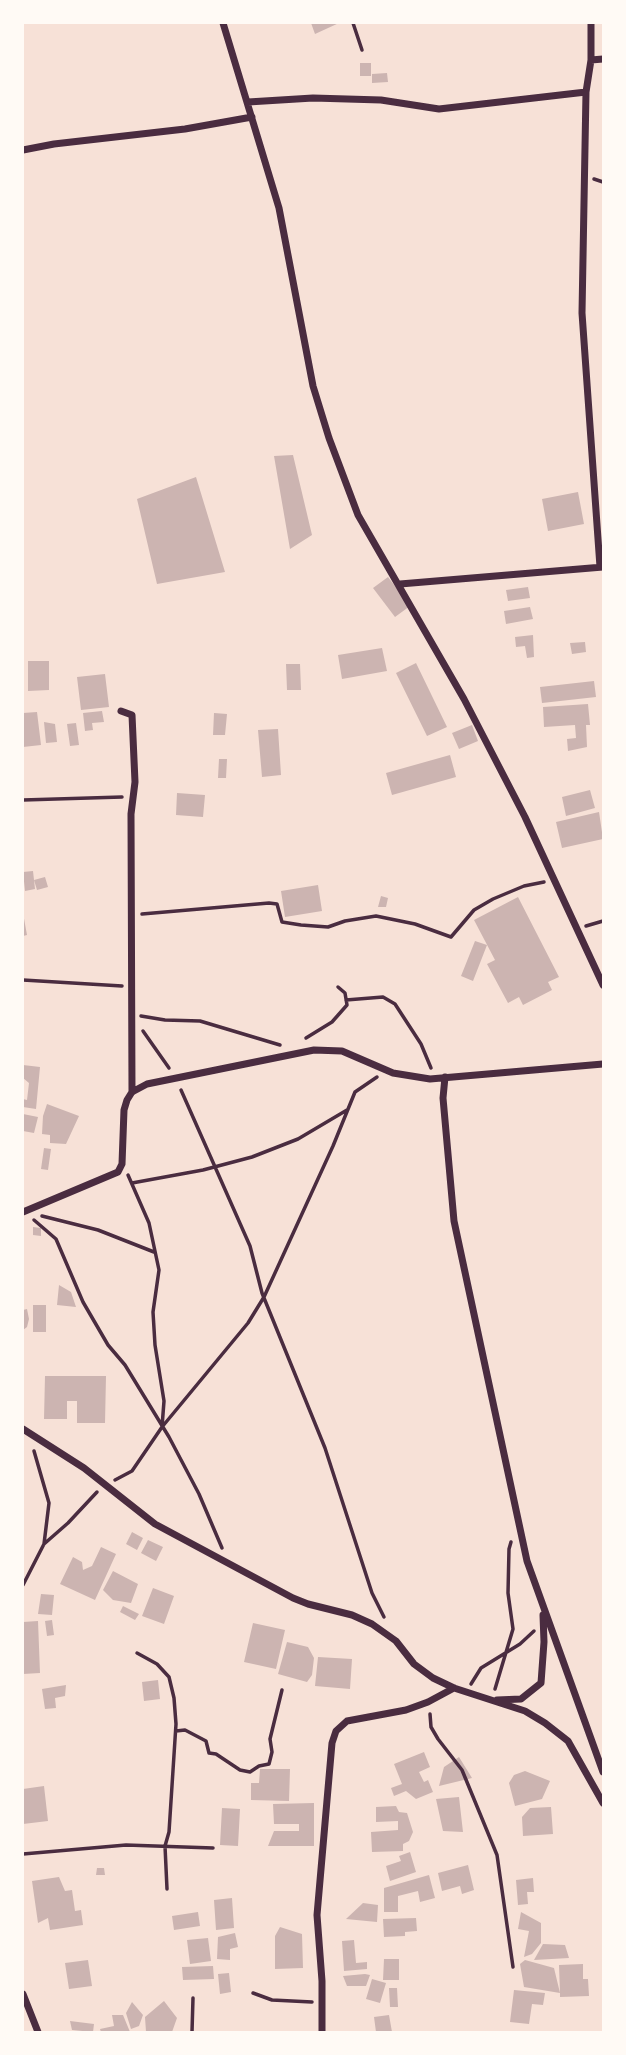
<!DOCTYPE html>
<style>
body{margin:0}
#map{position:relative;width:626px;height:2055px;overflow:hidden;background:#f7e1d7;font-family:Cabin,sans-serif}
canvas{display:block}
.frame{position:absolute;inset:0;border:24px solid #fffaf5;pointer-events:none}
</style>
<div id="map">
<canvas width="626" height="2055"></canvas>
<div class="frame"></div>
</div>
<script>
const c = document.querySelector('canvas').getContext('2d');
c.lineJoin = 'round';
function fill(path, color) { c.fillStyle = color; c.fill(path, 'evenodd'); }
const shape = rows => new Path2D(rows.map(r => 'M' + r).join(''));
function strokePath(path, color, width, dash) { c.strokeStyle = color; c.lineWidth = width; c.lineCap = dash ? 'butt' : 'round'; c.setLineDash(dash || []); c.stroke(path); }
fill(shape([
 [311,23,339,23,315,34],
 [360,63,371,63,371,76,360,76],
 [387,73,388,82,372,83,372,74],
 [293,455,312,535,290,549,274,456],
 [196,477,225,572,157,584,137,499],
 [578,492,584,524,548,531,542,499],
 [388,577,410,606,395,617,373,588],
 [528,587,530,598,508,601,506,590],
 [530,607,533,619,506,624,504,611],
 [533,635,534,657,527,658,525,646,516,647,515,637],
 [585,642,586,652,572,654,570,643],
 [382,648,387,671,342,679,338,655],
 [28,661,49,661,49,690,28,691],
 [416,663,447,727,427,736,396,673],
 [286,664,300,664,301,690,287,690],
 [105,674,109,707,81,710,77,677],
 [594,681,596,697,542,703,540,687],
 [588,704,590,725,586,725,587,747,568,751,567,739,576,738,575,725,544,727,543,707],
 [102,711,104,722,92,723,93,730,85,731,83,713],
 [37,712,41,745,23,747,23,713],
 [214,713,227,714,225,735,213,735],
 [44,722,55,724,57,742,46,743],
 [76,723,79,745,70,746,67,724],
 [472,725,478,741,459,749,452,733],
 [278,729,281,775,262,777,258,730],
 [450,755,456,777,392,795,386,773],
 [219,759,227,759,226,778,218,778],
 [590,790,595,808,566,816,562,797],
 [177,793,205,795,203,817,176,815],
 [599,812,603,839,562,848,556,822],
 [33,871,35,889,25,891,23,872],
 [45,877,48,887,37,890,34,880],
 [318,885,322,911,285,917,281,891],
 [381,896,388,898,386,907,378,907],
 [518,897,559,977,548,982,552,990,523,1005,519,997,508,1003,487,964,495,960,474,920],
 [23,913,27,935,23,936],
 [475,941,487,945,473,981,461,976],
 [23,1065,40,1067,36,1109,23,1107,23,1099,27,1100,29,1083,23,1078],
 [47,1104,79,1116,66,1144,50,1143,50,1135,42,1134,43,1116],
 [23,1114,38,1117,34,1133,23,1131],
 [44,1148,51,1149,48,1170,41,1169],
 [33,1227,41,1228,41,1236,33,1235],
 [59,1285,71,1292,76,1307,57,1305],
 [33,1305,46,1305,46,1332,33,1332],
 [27,1309,29,1319,27,1327,23,1330,23,1310],
 [45,1376,106,1376,105,1423,77,1423,77,1401,67,1401,67,1419,44,1419],
 [132,1532,143,1538,137,1550,126,1544],
 [148,1540,163,1547,156,1561,141,1553],
 [101,1547,116,1554,95,1600,60,1584,73,1557,82,1562,83,1570,92,1566],
 [113,1571,138,1584,131,1603,113,1600,103,1590],
 [153,1588,174,1596,164,1624,142,1616],
 [41,1594,54,1595,52,1615,38,1614],
 [123,1606,139,1614,135,1620,120,1612],
 [52,1620,54,1635,47,1636,45,1621],
 [38,1621,40,1673,23,1674,23,1622],
 [253,1623,285,1630,276,1669,244,1662],
 [287,1642,308,1647,314,1658,312,1675,307,1682,278,1674],
 [318,1657,352,1659,350,1689,315,1686],
 [158,1680,160,1699,144,1701,142,1682],
 [66,1685,65,1696,55,1698,56,1708,45,1709,42,1689],
 [424,1752,430,1767,419,1772,424,1782,428,1780,433,1792,416,1799,406,1791,394,1796,391,1788,402,1784,394,1764],
 [459,1757,472,1778,439,1786,444,1767],
 [260,1769,290,1769,289,1801,251,1800,251,1783,259,1783],
 [525,1771,550,1781,542,1799,515,1806,509,1783,514,1775],
 [44,1786,48,1821,23,1824,23,1789],
 [459,1797,463,1832,443,1831,436,1799],
 [314,1803,314,1846,268,1846,274,1831,299,1831,299,1824,274,1824,273,1804],
 [396,1806,399,1812,407,1813,413,1832,409,1841,403,1844,403,1851,372,1852,371,1832,398,1830,398,1821,376,1822,376,1807],
 [551,1807,553,1834,523,1836,522,1817,530,1808],
 [222,1808,240,1809,238,1846,220,1845],
 [410,1852,416,1872,390,1881,386,1866,401,1861,399,1856],
 [468,1865,474,1890,462,1894,460,1886,442,1891,438,1873],
 [97,1868,104,1868,105,1875,96,1875],
 [429,1875,435,1898,420,1902,418,1891,398,1896,398,1912,384,1912,384,1888],
 [59,1877,65,1891,72,1890,75,1911,81,1910,83,1925,50,1930,48,1918,38,1923,32,1881],
 [533,1878,534,1892,527,1892,528,1904,518,1905,516,1880],
 [232,1898,234,1928,216,1930,214,1900],
 [363,1903,378,1905,377,1922,346,1919],
 [198,1912,200,1926,174,1930,172,1916],
 [521,1912,541,1923,541,1943,532,1954,524,1957,529,1931,518,1929],
 [416,1918,417,1931,405,1932,405,1936,384,1937,383,1919],
 [280,1927,302,1934,303,1968,275,1969,275,1936],
 [235,1933,238,1947,230,1949,230,1960,217,1959,218,1937],
 [208,1938,211,1961,190,1964,187,1940],
 [354,1940,356,1963,367,1962,367,1969,344,1971,342,1941],
 [543,1944,565,1945,569,1958,534,1960],
 [384,1959,399,1959,399,1980,383,1980],
 [88,1960,92,1986,69,1989,65,1963],
 [525,1960,554,1968,560,1993,559,1965,583,1964,583,1979,588,1979,589,1996,560,1997,560,1993,524,1987,520,1964],
 [213,1966,214,1979,183,1980,182,1967],
 [229,1973,231,1992,220,1994,218,1974],
 [365,1974,370,1975,366,1986,347,1986,343,1976],
 [372,1979,386,1983,380,2003,366,1999],
 [389,1988,397,1988,398,2007,390,2007],
 [514,1990,545,1993,543,2005,532,2004,529,2024,510,2022],
 [164,2001,177,2018,172,2032,146,2032,145,2017],
 [132,2002,143,2015,139,2026,131,2029,126,2013],
 [112,2015,123,2015,130,2032,101,2032,100,2029,114,2026],
 [389,2015,392,2032,376,2032,374,2017],
 [70,2021,94,2024,93,2032,72,2030]
]), '#ccb4b1');
strokePath(shape([
 [353,23,362,50],
 [594,179,603,182],
 [23,800,122,797],
 [142,914,269,903,277,904,282,922,301,925,328,927,345,921,376,916,415,924,451,937,474,910,493,899,524,886,544,882],
 [586,926,603,921],
 [23,980,122,986],
 [346,1000,383,997,395,1004,421,1044,431,1068],
 [141,1016,165,1020,200,1021,280,1045],
 [143,1031,169,1068],
 [306,1038,332,1022,347,1005,345,993,338,987],
 [181,1090,250,1246,262,1293,325,1448,372,1593,384,1617],
 [128,1175,149,1223,159,1270,153,1312,155,1345,164,1401,162,1427],
 [132,1183,203,1170,252,1157,298,1139,347,1110],
 [42,1216,98,1230,154,1252],
 [34,1220,56,1239,83,1302,108,1345,125,1365,169,1437,199,1494,222,1548],
 [34,1451,49,1503,44,1544],
 [115,1480,132,1471,162,1427,248,1323,264,1297,333,1146,355,1092,377,1077],
 [23,1585,44,1544,68,1523,97,1492],
 [137,1653,157,1664,169,1677,174,1698,176,1724,169,1832,165,1846,167,1889],
 [471,1684,481,1668,520,1644,534,1631],
 [495,1689,513,1629,508,1593,509,1549,511,1542],
 [430,1714,431,1727,438,1739,462,1770,497,1855,513,1967],
 [176,1731,185,1730,206,1741,209,1753,216,1754,240,1770,250,1772,259,1766,269,1764,272,1752,270,1739,282,1690],
 [23,1854,126,1845,213,1848],
 [253,1993,272,2000,312,2002],
 [192,2032,193,1998]
]), '#4a2c40', 3.5);
strokePath(shape([
 [223,23,279,208,313,386,329,438,358,515,464,699,525,817,603,985],
 [591,23,591,60,586,92,582,313,600,567],
 [591,60,603,59],
 [248,102,313,98,381,100,439,109,586,92],
 [23,150,54,144,185,129,252,117],
 [400,584,603,567],
 [121,711,132,715,135,782,131,814,132,1092],
 [445,1077,443,1098,454,1221,527,1561,603,1772],
 [23,1212,118,1172,122,1164,124,1110,127,1100,132,1092,147,1084,314,1050,342,1051,393,1073,430,1079,603,1064],
 [23,1429,84,1468,155,1524,293,1598,308,1604,352,1615,372,1624,396,1641,414,1664,433,1678,454,1688,525,1711,545,1723,568,1741,603,1803],
 [497,1700,521,1699,541,1683,544,1642,543,1615],
 [23,1994,38,2032],
 [322,2032,322,1981,317,1915,332,1743,336,1731,347,1721,406,1710,428,1702,454,1688]
]), '#4a2c40', 7);
</script>
